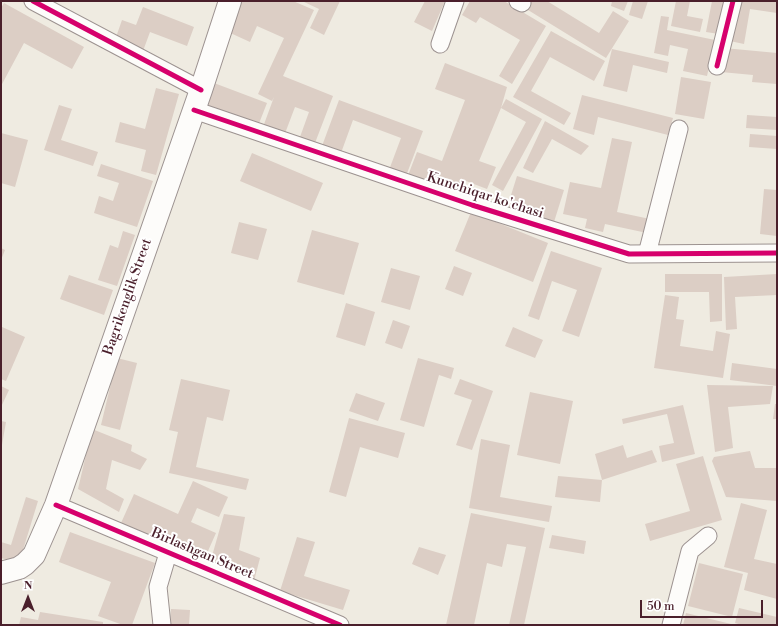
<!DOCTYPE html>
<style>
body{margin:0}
#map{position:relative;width:778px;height:626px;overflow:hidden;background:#efebe1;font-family:"Libre Bodoni",serif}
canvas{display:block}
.frame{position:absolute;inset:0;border:2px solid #4a1f2b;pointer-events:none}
.north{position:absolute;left:8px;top:578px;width:40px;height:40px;-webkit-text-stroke:3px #fff;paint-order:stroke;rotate:0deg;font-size:11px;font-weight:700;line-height:16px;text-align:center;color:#4a1f2b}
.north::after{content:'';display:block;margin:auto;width:14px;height:18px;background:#4a1f2b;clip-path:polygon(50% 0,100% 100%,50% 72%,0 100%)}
.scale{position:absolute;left:640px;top:600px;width:123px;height:18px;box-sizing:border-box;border:2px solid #4a1f2b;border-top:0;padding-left:5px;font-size:12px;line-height:14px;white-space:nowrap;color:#4a1f2b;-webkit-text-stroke:3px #fff;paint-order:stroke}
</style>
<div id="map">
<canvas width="778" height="626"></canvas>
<div class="frame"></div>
<div class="north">N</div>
<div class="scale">50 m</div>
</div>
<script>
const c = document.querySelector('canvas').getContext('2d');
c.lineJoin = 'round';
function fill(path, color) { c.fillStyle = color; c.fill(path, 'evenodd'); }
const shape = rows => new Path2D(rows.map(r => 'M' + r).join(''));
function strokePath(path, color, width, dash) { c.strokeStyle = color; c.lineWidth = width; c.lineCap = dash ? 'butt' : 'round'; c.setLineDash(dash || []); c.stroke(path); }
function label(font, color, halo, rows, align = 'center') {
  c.font = font + ' "Libre Bodoni",serif'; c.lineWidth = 4; c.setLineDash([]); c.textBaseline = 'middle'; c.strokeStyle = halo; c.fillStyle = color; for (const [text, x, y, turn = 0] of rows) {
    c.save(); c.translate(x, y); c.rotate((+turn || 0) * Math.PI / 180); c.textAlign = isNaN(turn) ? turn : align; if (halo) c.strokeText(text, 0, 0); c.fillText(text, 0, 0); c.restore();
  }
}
fill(shape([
 [240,1,293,1,314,10,283,76,333,96,315,143,300,137,309,112,295,107,284,136,263,127,274,97,272,101,258,94,284,38,257,26,250,42,226,31],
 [302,1,340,1,324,35,310,28,319,9],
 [425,1,445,1,432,31,414,22],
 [470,1,504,1,546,26,512,84,499,76,520,40,480,17,476,23,462,15],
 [524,1,547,1,599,33,613,11,629,21,606,58,528,10,531,6],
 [612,1,628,1,624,11,611,6],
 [633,1,648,1,642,19,629,15],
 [676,1,690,1,687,16,703,19,700,32,671,26],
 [712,1,726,1,719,34,706,32],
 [732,1,777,1,777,13,750,9,744,44,725,40],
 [4,3,84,47,72,69,24,43,1,86,1,8],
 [143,7,194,27,187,46,150,32,143,51,115,40,122,20,136,25],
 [661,16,669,17,667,30,715,40,707,76,683,71,688,49,670,45,668,56,654,53],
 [551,31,605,61,594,81,550,57,531,91,571,113,564,125,513,97],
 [724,48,777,53,777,84,752,82,753,75,721,72],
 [612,49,669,62,667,73,633,65,627,92,603,86],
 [445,63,507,87,501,108,506,99,542,119,503,191,492,185,526,122,501,108,479,161,496,167,487,189,466,181,460,198,407,178,417,152,442,161,465,100,435,89],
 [681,77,711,82,704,119,675,114],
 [214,83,267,103,258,126,205,106],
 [156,88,179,94,156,175,141,171,146,150,115,142,120,122,145,129],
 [582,95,673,118,668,135,598,117,594,135,573,129],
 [339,100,423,131,406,176,389,170,401,138,353,120,341,153,322,146],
 [59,105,72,109,61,140,98,152,93,166,44,150],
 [747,115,777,117,777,130,746,128],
 [545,121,589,146,581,155,552,139,533,173,523,168],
 [1,133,28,140,15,187,1,183],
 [750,134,777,136,777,149,749,147],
 [612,138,632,142,617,212,650,219,647,233,605,224,603,232,585,228,587,219,563,214,570,182,601,188],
 [252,153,323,183,311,211,240,181],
 [101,164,153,181,137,227,94,213,99,196,113,201,119,183,97,176],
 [517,176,564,190,554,222,507,208],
 [764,189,777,190,777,236,760,234],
 [471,212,548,243,533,282,455,251],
 [239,222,267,229,258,260,231,253],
 [312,230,359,243,344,295,297,282],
 [123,231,135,235,117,286,98,280,110,245,118,248],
 [1,248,5,250,1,260],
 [551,251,602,268,579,337,562,331,577,290,552,281,539,320,528,316],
 [454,266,472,273,463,296,445,289],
 [391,268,420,276,410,310,381,302],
 [665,274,722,274,722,321,710,322,709,292,665,292],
 [777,274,777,295,735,297,737,329,726,330,724,277],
 [69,275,113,290,104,315,60,299],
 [665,295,679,297,676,319,684,320,680,346,713,351,716,331,730,334,723,378,654,368],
 [346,303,375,312,365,346,336,337],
 [393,320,410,326,402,349,385,343],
 [2,327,25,337,6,381,1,379],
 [513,327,543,340,535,358,505,346],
 [117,358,137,363,120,430,101,425],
 [418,358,454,368,451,379,439,375,424,427,400,420],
 [732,363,777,369,777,386,730,380],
 [181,379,230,390,223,421,207,417,196,467,249,479,246,490,169,473,178,432,169,430],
 [460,379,493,391,472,450,456,445,472,400,454,394],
 [707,385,773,386,770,404,728,407,733,448,715,452],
 [1,386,9,390,1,407],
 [530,392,573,401,560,464,517,455],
 [356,393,385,403,378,421,349,411],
 [775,404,777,404,777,419,773,419],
 [683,405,695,454,662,462,659,446,674,443,667,414,623,424,622,419],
 [349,418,405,433,398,458,360,447,346,497,329,492],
 [1,421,6,422,2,445,1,444],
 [92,429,132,445,131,451,147,459,140,470,112,460,106,489,124,499,119,512,78,489],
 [481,439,510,445,500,497,552,506,549,522,469,508],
 [623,445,627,458,652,450,657,462,602,480,595,454],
 [750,451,755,468,777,468,777,501,726,497,712,461,714,457],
 [703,456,722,520,650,541,645,524,690,511,676,464],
 [558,476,602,480,600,502,555,497],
 [193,481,228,497,219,517,197,508,191,522,216,533,204,560,121,523,134,494,178,514],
 [26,497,38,501,19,563,1,558,1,542,11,545],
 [741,503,767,510,754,559,777,564,777,599,744,590,748,573,724,567],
 [471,513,545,528,524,625,509,625,526,547,507,544,502,567,487,563,474,625,446,625],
 [224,514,245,517,239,550,260,558,254,581,210,563],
 [70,532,155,563,132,625,123,625,98,616,111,582,59,562],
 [552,535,586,541,584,554,549,548],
 [297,537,315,542,304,576,350,590,343,610,280,591],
 [419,547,446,555,438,575,412,564],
 [699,563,743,574,732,617,688,606],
 [739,608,777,617,777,625,742,625,735,623],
 [171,609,190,610,189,625,170,625],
 [40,612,103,622,103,625,19,625,21,617,38,620],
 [686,613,731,624,731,625,683,625]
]), '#dccec5');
const minor = shape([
 [33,1,201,90],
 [518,1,522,3],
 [440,44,455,1],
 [717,66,733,1],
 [194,110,472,205,629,254,777,253],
 [647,254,679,129],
 [56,505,340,625],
 [162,625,158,587,168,553],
 [671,625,690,551,708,536]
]);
const major = shape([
 [1,573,19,568,25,564,34,555,56,505,201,90,230,1]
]);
strokePath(minor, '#9c9290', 19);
strokePath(major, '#9c9290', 24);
strokePath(minor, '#fdfcfa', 17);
strokePath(major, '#fdfcfa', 22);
strokePath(shape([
 [33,1,201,90],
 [717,66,733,1],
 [194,110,472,205,629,254,777,253],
 [56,505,340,625]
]), '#d6006c', 5);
label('14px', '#4a1f2b', '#fff', [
 ["Kunchiqar ko'chasi",485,196,18],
 ["Bagrikenglik Street",128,297,-71],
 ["Birlashgan Street",202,554,23]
]);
</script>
